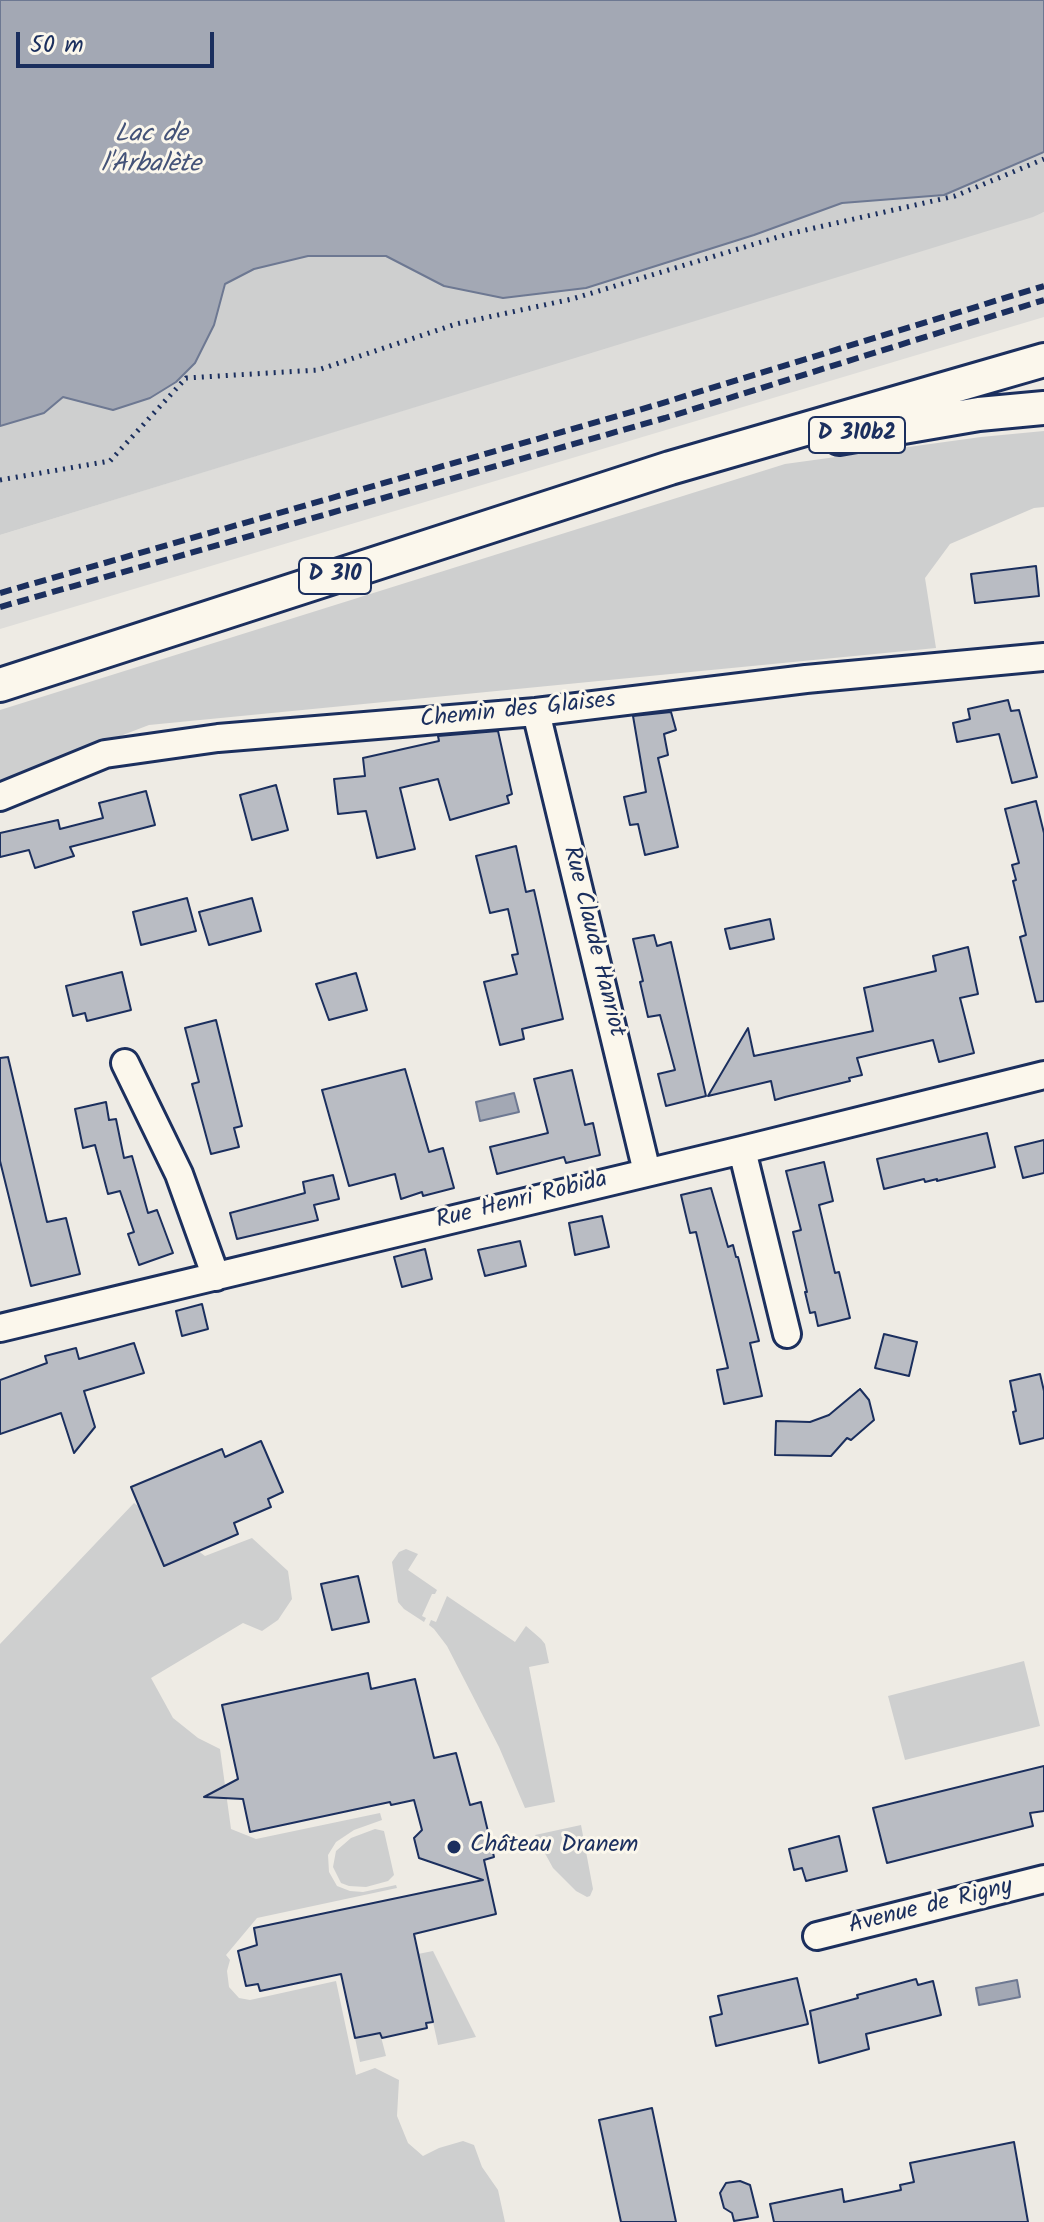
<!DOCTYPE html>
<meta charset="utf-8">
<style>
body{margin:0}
#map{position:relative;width:1044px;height:2222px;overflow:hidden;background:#eeebe4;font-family:Kalam,sans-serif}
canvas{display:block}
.scale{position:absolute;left:16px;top:32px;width:198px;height:36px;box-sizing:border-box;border:4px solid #1b2f5e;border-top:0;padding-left:10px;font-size:24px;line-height:28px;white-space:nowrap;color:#1b2f5e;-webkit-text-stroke:6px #fbf7ec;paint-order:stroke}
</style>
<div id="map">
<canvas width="1044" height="2222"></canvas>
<div class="scale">50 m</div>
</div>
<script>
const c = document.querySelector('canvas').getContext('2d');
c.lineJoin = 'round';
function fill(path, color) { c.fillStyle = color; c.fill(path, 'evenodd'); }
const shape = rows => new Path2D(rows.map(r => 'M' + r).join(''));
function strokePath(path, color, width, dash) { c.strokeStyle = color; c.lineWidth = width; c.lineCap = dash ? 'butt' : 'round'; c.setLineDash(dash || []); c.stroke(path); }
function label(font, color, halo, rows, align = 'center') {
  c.font = font + ' Kalam,sans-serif'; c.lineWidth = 6; c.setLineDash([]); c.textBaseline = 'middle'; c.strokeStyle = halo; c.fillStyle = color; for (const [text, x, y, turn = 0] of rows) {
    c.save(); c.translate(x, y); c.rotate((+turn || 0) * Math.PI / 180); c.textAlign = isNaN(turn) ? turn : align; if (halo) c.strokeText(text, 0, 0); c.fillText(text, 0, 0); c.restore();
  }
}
fill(shape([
 [1044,212,1044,317,0,629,0,535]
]), '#deddda');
fill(shape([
 [1044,152,1044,212,1033,217,0,535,0,426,44,413,63,397,113,410,214,325,225,284,254,269,308,256,386,256,444,286,502,298,586,288,754,235,842,203,944,195],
 [1044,431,1044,507,1034,508,950,544,925,578,936,648,149,725,0,782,0,710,785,464,981,437],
 [134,1503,205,1556,252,1538,288,1571,292,1599,278,1620,262,1631,243,1623,151,1678,173,1718,198,1738,220,1749,231,1829,256,1839,380,1813,382,1820,354,1830,336,1842,328,1855,329,1872,337,1886,350,1891,363,1892,396,1885,397,1888,257,1918,226,1955,230,1960,227,1971,229,1987,239,1998,250,2000,336,1981,356,2075,375,2068,399,2080,397,2116,408,2143,423,2156,439,2148,463,2141,474,2145,482,2167,498,2190,505,2222,0,2222,0,1644],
 [406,1549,418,1554,408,1570,437,1590,435,1594,432,1594,422,1616,426,1618,424,1622,404,1609,398,1602,392,1562,399,1552],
 [447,1596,515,1642,526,1626,541,1639,545,1644,549,1663,529,1667,555,1802,525,1808,499,1747,447,1646,434,1629,429,1625,431,1620,436,1622],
 [1024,1661,1040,1726,905,1760,888,1696],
 [581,1825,593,1889,590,1896,587,1897,576,1891,553,1868,535,1835],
 [375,1829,384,1831,394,1875,388,1881,366,1887,349,1886,341,1883,333,1867,336,1851,351,1838],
 [433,1951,476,2037,438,2045,418,1954],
 [380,2033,386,2056,360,2062,355,2038]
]), '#cecfcf');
const water = shape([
 [0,0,1044,0,1044,152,944,195,842,203,754,235,586,288,503,298,444,286,386,256,308,256,254,269,225,284,214,325,195,363,176,382,150,398,113,410,63,397,44,413,0,426,0,0],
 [514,1093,519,1112,480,1121,476,1102,514,1093],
 [1017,1980,1020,1997,979,2005,976,1988,1017,1980]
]);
fill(water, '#a3a8b4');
strokePath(water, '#6d7892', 2);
const building = shape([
 [1036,566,1039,596,975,603,971,574,1036,566],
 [1008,700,1011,711,1019,710,1037,777,1012,783,999,734,957,742,953,723,970,719,968,709,1008,700],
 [671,712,676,730,664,734,668,755,658,758,678,847,645,855,638,824,630,825,624,797,646,792,633,716,671,712],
 [498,731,512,794,507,796,509,803,450,820,438,779,400,788,415,849,377,858,366,811,338,814,334,779,365,776,363,758,439,741,438,736,498,731],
 [276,785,288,830,252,840,240,795,276,785],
 [146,791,155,825,70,847,74,856,35,868,29,850,0,857,0,833,58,820,60,829,103,818,99,803,146,791],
 [1036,801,1044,833,1044,1001,1036,1002,1020,937,1026,935,1013,881,1016,880,1012,865,1019,863,1005,809,1036,801],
 [516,846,526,892,534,890,563,1019,522,1029,524,1039,500,1045,484,982,517,974,512,955,518,954,508,909,490,913,476,856,516,846],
 [187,898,196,931,141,945,133,912,187,898],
 [252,898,261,931,209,945,199,912,252,898],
 [770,919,774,939,730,949,725,929,770,919],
 [654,935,657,946,671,942,706,1096,666,1106,658,1074,675,1070,660,1015,648,1017,640,982,643,981,633,939,654,935],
 [968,947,978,994,960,998,974,1053,939,1062,933,1040,857,1058,862,1075,849,1078,850,1081,785,1097,775,1100,771,1081,708,1096,748,1028,754,1056,873,1031,864,988,936,971,933,956,968,947],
 [122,972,131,1010,87,1021,85,1013,73,1016,66,986,122,972],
 [356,973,367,1010,329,1020,316,984,356,973],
 [216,1020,242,1126,234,1128,239,1147,211,1154,192,1084,199,1082,185,1028,216,1020],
 [8,1057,47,1222,66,1218,80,1274,31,1286,0,1161,0,1058,8,1057],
 [405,1069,429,1152,443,1148,454,1188,423,1196,422,1192,401,1199,395,1174,349,1186,322,1090,405,1069],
 [572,1070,585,1125,593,1123,600,1155,566,1163,564,1157,497,1174,490,1147,548,1133,534,1079,572,1070],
 [106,1102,109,1120,116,1119,124,1158,132,1156,148,1213,157,1210,173,1253,139,1265,128,1234,134,1232,120,1191,108,1194,95,1145,83,1148,75,1109,106,1102],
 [987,1133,995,1167,937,1181,937,1179,925,1182,924,1179,884,1189,877,1159,987,1133],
 [1044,1140,1044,1173,1023,1178,1015,1147,1044,1140],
 [824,1162,833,1201,819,1205,835,1273,839,1272,850,1318,818,1326,815,1312,810,1313,805,1292,807,1292,793,1232,801,1230,786,1171,824,1162],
 [333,1175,339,1199,314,1205,318,1220,237,1239,230,1213,305,1193,303,1182,333,1175],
 [711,1188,728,1247,733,1245,736,1257,738,1257,759,1341,750,1343,762,1396,724,1404,717,1370,728,1368,696,1232,690,1233,681,1195,711,1188],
 [602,1216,609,1247,575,1255,569,1223,602,1216],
 [520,1241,526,1266,485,1276,478,1250,520,1241],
 [425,1249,432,1279,402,1287,394,1257,425,1249],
 [202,1304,208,1329,182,1336,176,1311,202,1304],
 [884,1334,917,1342,909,1376,875,1368,884,1334],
 [134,1343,144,1373,84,1391,95,1427,74,1453,61,1413,0,1434,0,1380,47,1363,45,1356,76,1348,79,1359,134,1343],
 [1040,1374,1044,1391,1044,1438,1020,1444,1013,1412,1016,1411,1010,1381,1040,1374],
 [860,1389,869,1400,874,1420,851,1440,847,1438,831,1456,775,1455,776,1421,810,1422,829,1415,860,1389],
 [261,1441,283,1492,268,1499,271,1507,234,1523,238,1534,164,1566,131,1487,222,1449,225,1457,261,1441],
 [358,1576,369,1622,332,1630,321,1584,358,1576],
 [368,1673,371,1689,415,1679,434,1758,456,1753,470,1805,481,1802,494,1857,484,1860,496,1914,414,1934,433,2022,426,2023,427,2028,382,2038,380,2033,355,2038,341,1974,260,1991,258,1984,246,1986,238,1951,257,1945,254,1928,483,1880,419,1858,414,1838,422,1830,414,1800,391,1805,390,1802,250,1832,243,1799,204,1797,238,1779,222,1705,368,1673],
 [1044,1766,1044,1811,1030,1813,1033,1826,887,1863,873,1808,1044,1766],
 [839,1836,847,1871,806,1881,802,1868,794,1870,789,1849,839,1836],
 [797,1978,808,2024,716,2046,710,2017,722,2014,718,1996,797,1978],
 [916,1979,918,1985,933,1981,941,2015,866,2034,869,2049,819,2063,810,2011,858,1998,857,1995,916,1979],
 [652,2108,676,2222,621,2222,599,2120,652,2108],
 [1014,2142,1028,2222,774,2222,770,2204,842,2189,844,2202,901,2190,900,2185,914,2182,910,2163,1014,2142],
 [740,2181,750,2185,758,2217,734,2221,732,2213,724,2208,720,2193,726,2183,740,2181]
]);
fill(building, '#b9bcc3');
strokePath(building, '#1b2f5e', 2);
const minor = shape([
 [536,712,647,1172],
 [0,797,105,754,218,738,536,712,806,679,1044,657],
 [125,1063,179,1174,216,1277],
 [742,1150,787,1334],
 [0,1328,742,1150,1044,1075],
 [817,1936,1044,1879]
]);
const major = shape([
 [839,438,979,414,1044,408],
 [0,685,670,468,1044,360]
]);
strokePath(minor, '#1b2f5e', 32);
strokePath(major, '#1b2f5e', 38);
strokePath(shape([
 [0,480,110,461,186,378,318,370,456,324,572,299,788,234,955,196,1044,159]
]), '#1b2f5e', 5, [2, 6]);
strokePath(minor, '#fbf7ec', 26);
strokePath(major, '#fbf7ec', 32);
strokePath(shape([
 [0,593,656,405,1044,286],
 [0,607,665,418,1044,300]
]), '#1b2f5e', 6, [12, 6]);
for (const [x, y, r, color] of [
 [454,1847,8,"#1b2f5e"]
]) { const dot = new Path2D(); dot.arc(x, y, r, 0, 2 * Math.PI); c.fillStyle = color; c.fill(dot); strokePath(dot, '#fbf7ec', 3); }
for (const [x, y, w] of [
 [857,435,96],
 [335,576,72]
]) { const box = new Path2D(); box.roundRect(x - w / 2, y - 18, w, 36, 6); c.fillStyle = '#fbf7ec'; c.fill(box); strokePath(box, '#1b2f5e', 2); }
label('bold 22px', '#1b2f5e', null, [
 ["D 310b2",857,435],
 ["D 310",335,576]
]);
label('24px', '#1b2f5e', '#fbf7ec', [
 ["Chemin des Glaises",518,712,-6],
 ["Rue Claude Hanriot",592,942,76],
 ["Rue Henri Robida",522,1202,-14],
 ["Avenue de Rigny",931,1908,-14]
]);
label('24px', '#1b2f5e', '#fbf7ec', [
 ["Château Dranem",470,1847]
], 'left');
label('italic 26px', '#445378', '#fbf7ec', [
 ["Lac de",151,137],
 ["l'Arbalète",151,167]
]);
</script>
